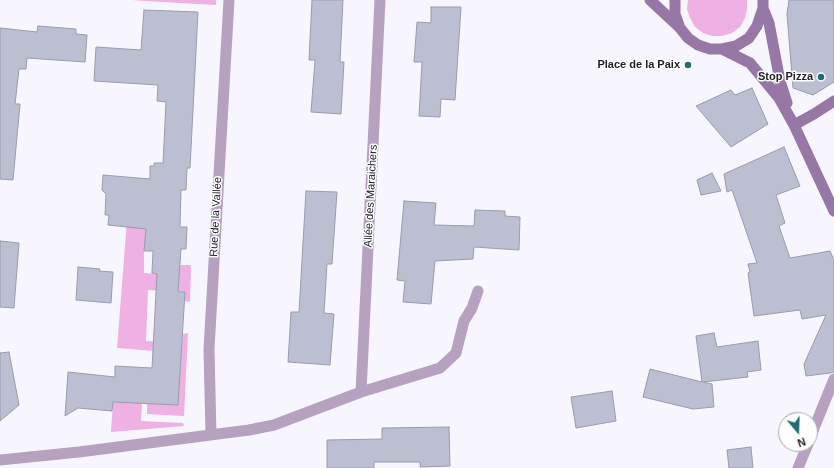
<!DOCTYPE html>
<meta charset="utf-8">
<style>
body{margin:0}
#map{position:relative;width:834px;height:468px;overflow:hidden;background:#f7f6fe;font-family:Helvetica,sans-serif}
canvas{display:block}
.north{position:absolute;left:778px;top:412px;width:40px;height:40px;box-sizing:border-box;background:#fff;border:1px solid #a7a6a9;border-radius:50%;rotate:161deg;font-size:11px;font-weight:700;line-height:16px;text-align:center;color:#222027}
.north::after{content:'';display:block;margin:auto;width:14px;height:18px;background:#206c71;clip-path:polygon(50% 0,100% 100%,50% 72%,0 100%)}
</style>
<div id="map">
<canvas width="834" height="468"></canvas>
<div class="north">N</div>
</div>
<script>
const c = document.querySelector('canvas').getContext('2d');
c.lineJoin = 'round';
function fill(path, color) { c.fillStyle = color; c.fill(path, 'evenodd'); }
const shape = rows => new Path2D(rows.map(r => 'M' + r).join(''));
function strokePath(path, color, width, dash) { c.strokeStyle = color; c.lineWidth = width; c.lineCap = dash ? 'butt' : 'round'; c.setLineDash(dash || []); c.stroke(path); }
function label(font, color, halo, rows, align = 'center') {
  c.font = font + ' Helvetica,sans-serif'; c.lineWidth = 3; c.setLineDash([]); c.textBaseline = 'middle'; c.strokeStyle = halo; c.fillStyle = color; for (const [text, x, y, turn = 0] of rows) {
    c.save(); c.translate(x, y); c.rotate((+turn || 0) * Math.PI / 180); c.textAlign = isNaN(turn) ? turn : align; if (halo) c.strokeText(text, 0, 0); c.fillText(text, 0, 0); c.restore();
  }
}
fill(shape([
 [132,0,216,0,216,5,145,1],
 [688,0,747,0,747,9,745,18,740,27,732,33,722,36,712,36,703,33,695,27,690,18,687,9],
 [127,220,151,222,144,248,144,273,179,275,180,265,191,265,190,302,184,301,185,292,148,290,146,341,182,343,183,334,188,333,184,416,147,414,147,403,180,353,117,348],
 [113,402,142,403,141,421,183,423,184,426,111,432]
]), '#efb0e3');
const building = shape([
 [312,0,343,0,340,62,344,62,341,114,311,112,315,60,309,60,312,0],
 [789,0,834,0,834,82,813,95,793,88,787,14,789,0],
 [431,7,461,7,455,100,441,99,440,117,419,116,422,62,414,62,417,22,431,23,431,7],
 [144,10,198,12,190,168,187,168,186,190,181,190,180,227,187,227,186,249,181,249,178,292,185,292,178,405,113,402,112,411,78,408,65,416,68,372,115,377,115,366,152,368,157,274,152,273,153,251,144,251,146,229,108,225,109,215,105,215,106,194,102,190,103,175,150,179,150,166,154,166,154,163,163,163,166,102,157,101,158,85,94,81,96,47,141,50,144,10],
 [38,26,76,29,76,34,87,35,85,62,27,58,26,69,19,69,15,104,20,104,13,180,0,179,0,28,37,32,38,26],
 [752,88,768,124,731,147,696,106,731,90,735,95,752,88],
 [784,147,800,186,776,195,785,223,779,226,790,258,830,251,834,260,834,372,830,373,806,376,804,364,826,315,802,319,800,310,754,316,748,273,750,272,748,264,757,263,732,190,727,192,724,174,784,147],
 [712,173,721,191,701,195,697,180,712,173],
 [306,191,337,192,332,264,327,264,324,313,334,314,330,365,288,362,291,312,299,312,306,191],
 [404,201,436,203,434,225,474,226,475,210,505,211,505,216,520,217,519,250,474,247,473,259,435,261,431,304,403,302,405,281,397,280,404,201],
 [0,241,19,243,14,308,0,307,0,241],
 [78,267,100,269,99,271,113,272,111,303,76,300,78,267],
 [714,333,717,347,758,341,761,370,747,372,748,377,703,382,712,384,714,407,693,409,643,397,650,369,702,382,696,336,714,333],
 [9,352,19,405,0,421,0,353,9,352],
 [612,391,616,421,576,428,571,397,612,391],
 [449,427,450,466,420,467,420,462,374,462,374,468,327,468,327,440,382,439,382,428,449,427],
 [751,447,753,468,729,468,727,450,751,447]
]);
fill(building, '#bcbfd2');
strokePath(building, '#989bad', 1);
strokePath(shape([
 [361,392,380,0],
 [211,435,209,349,229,0],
 [810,438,834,379],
 [0,460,79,452,249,430,274,425,361,392,440,368,456,353,464,321,472,308,478,291],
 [798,468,808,444]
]), '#b6a1c0', 11);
strokePath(shape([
 [650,0,679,27],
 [675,0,675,14,680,28,688,38,698,45,710,49,722,49,736,46,749,38,757,26,763,8,763,0],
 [763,8,769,23,780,81,787,103],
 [722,49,750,63,779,98,794,125,834,211],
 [794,125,814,114,834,101]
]), '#9677a5', 11);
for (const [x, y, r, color] of [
 [688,65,4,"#206c71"],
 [821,77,4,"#206c71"]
]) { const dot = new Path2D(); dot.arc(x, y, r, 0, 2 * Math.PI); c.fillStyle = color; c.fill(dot); strokePath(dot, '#fff', 1.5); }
label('bold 11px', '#222027', '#fff', [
 ["Place de la Paix",680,65],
 ["Stop Pizza",813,77]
], 'right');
label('11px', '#222027', '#fff', [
 ["Allée des Maraichers",371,196,-87],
 ["Rue de la Vallée",216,217,-87]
]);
</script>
